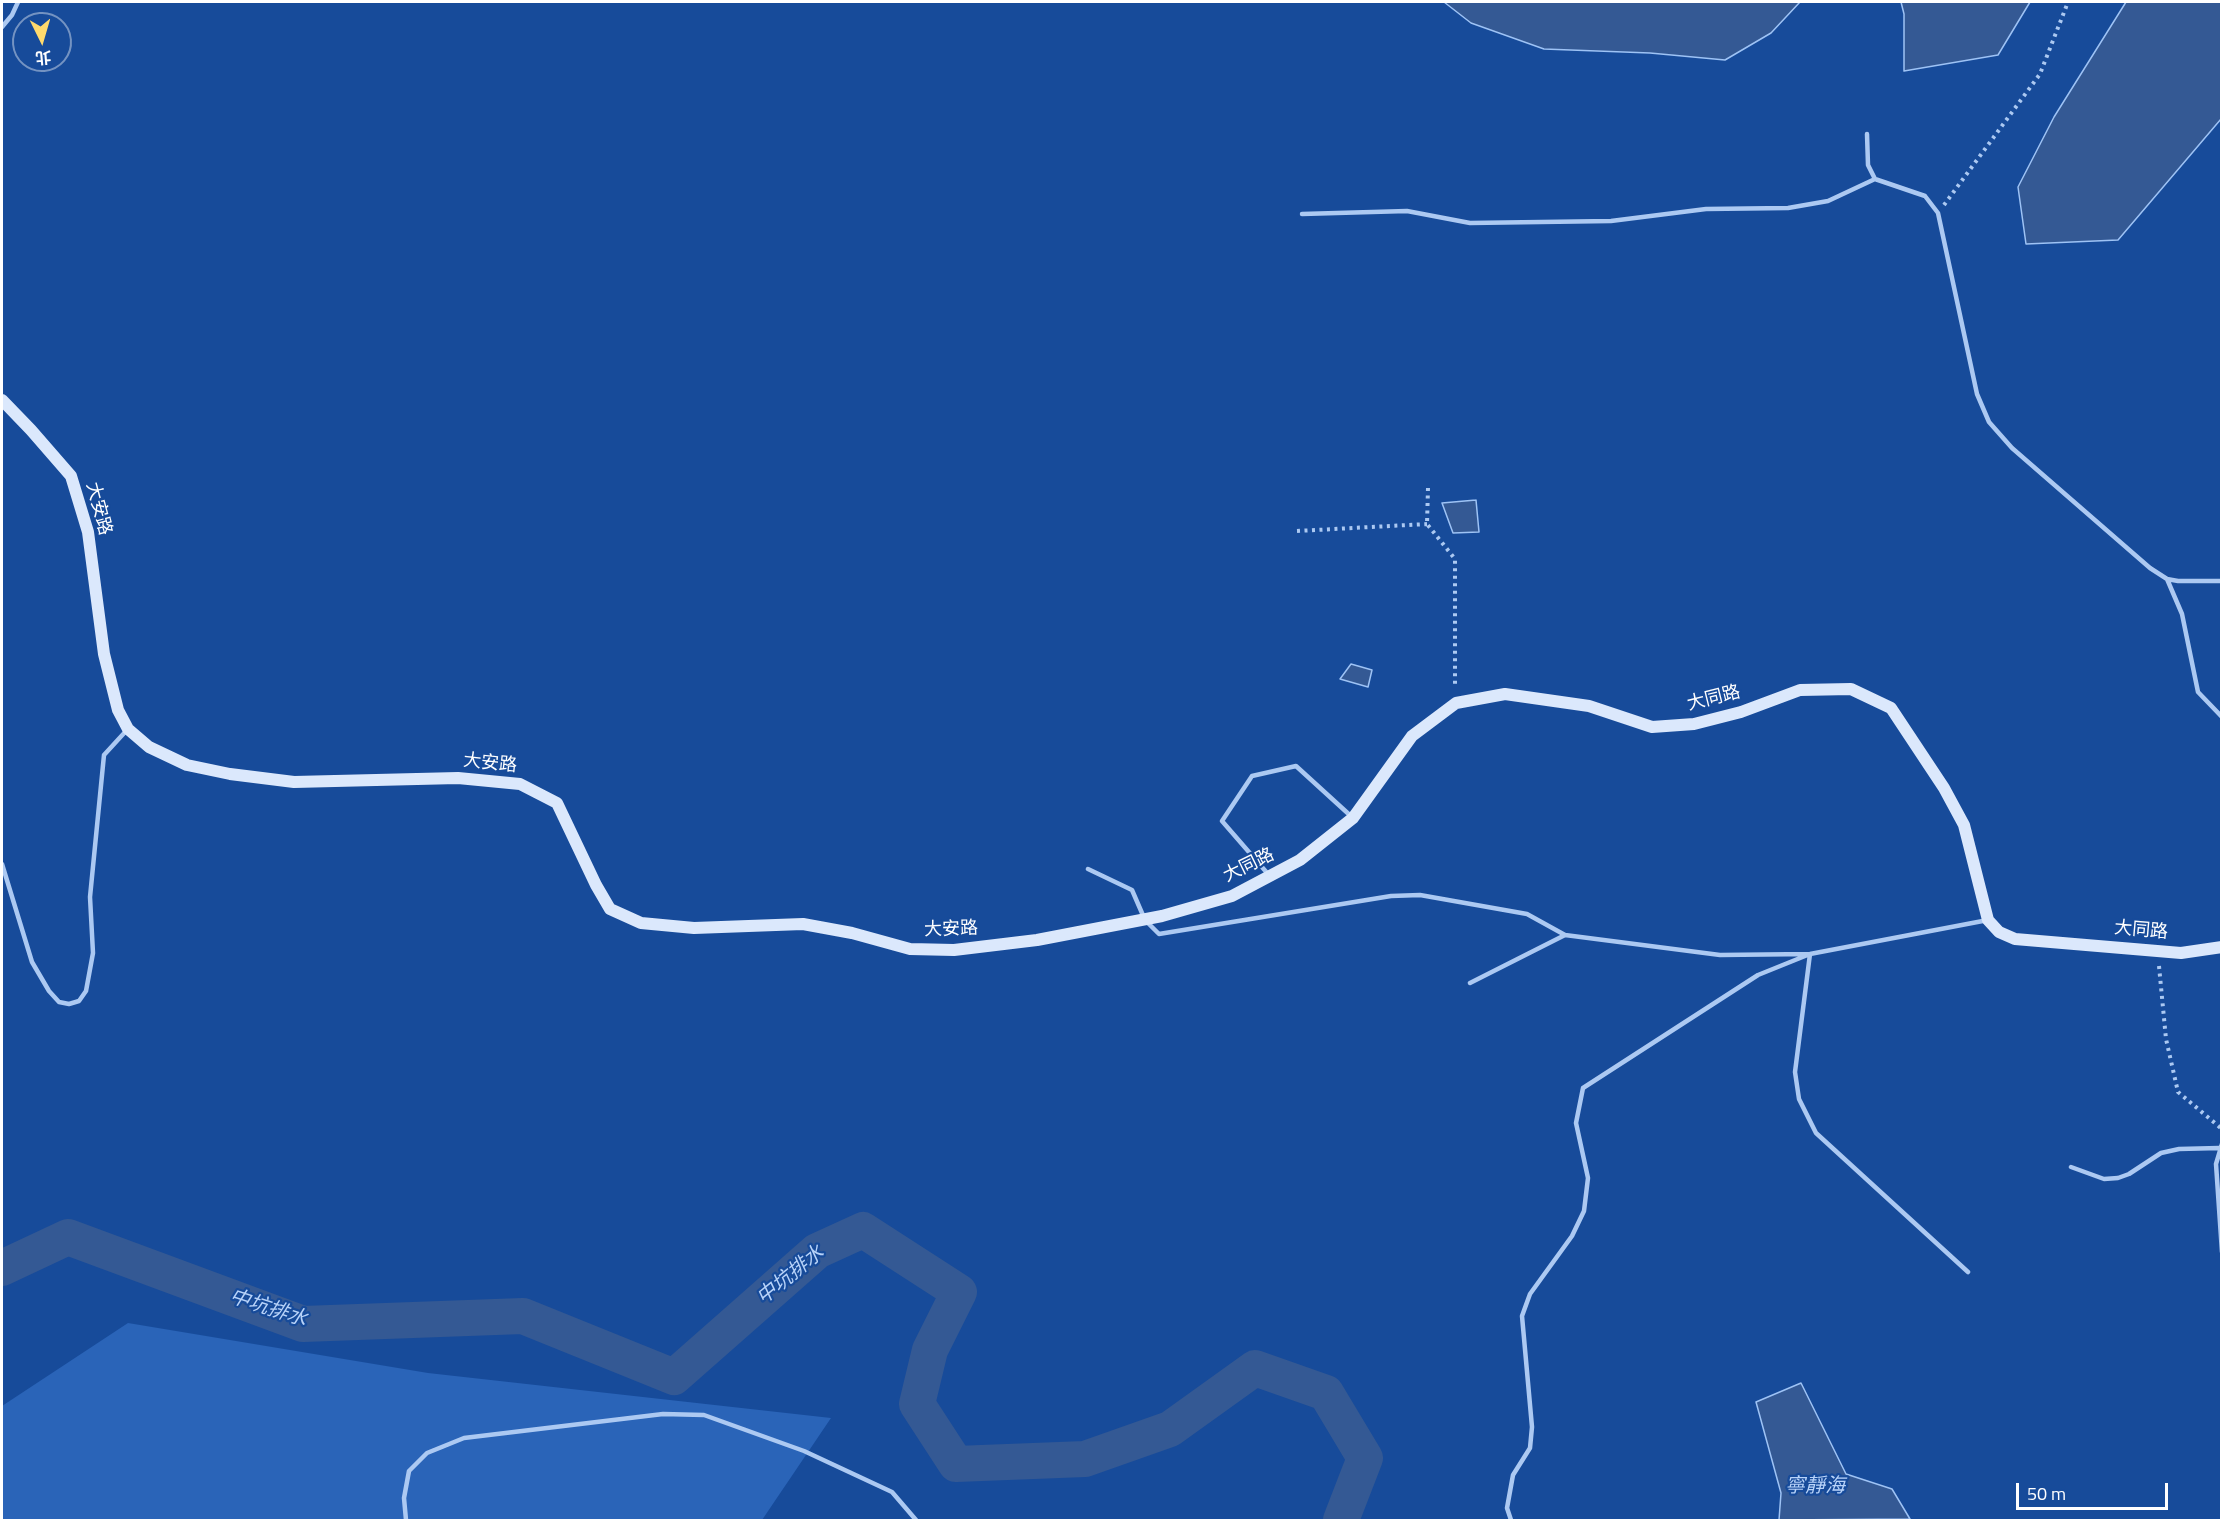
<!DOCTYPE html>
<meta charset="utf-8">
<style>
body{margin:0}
#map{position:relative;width:2223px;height:1522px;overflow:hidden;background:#174b9a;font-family:"Titillium Web","Noto Sans TC",sans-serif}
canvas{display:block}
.frame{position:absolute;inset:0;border:3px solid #fff;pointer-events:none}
.north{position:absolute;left:12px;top:12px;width:60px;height:60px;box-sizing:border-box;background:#174b9a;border:2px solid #7493c2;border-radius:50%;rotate:175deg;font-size:16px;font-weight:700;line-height:24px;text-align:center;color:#fff}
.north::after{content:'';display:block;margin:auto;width:21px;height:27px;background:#ffda6d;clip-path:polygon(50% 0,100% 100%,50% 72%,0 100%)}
.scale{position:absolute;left:2016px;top:1483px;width:152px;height:27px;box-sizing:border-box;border:3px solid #fff;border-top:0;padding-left:8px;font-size:18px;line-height:21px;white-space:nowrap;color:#fff;-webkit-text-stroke:4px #174b9a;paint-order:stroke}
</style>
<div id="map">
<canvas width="2223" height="1522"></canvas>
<div class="frame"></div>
<div class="north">北</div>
<div class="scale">50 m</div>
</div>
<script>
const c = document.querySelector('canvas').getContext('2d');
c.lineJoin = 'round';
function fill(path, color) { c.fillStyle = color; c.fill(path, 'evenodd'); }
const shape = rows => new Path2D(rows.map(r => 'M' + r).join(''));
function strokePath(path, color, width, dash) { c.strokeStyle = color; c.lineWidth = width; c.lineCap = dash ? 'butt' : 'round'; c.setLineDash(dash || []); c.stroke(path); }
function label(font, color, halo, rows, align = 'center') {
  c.font = font + ' "Titillium Web","Noto Sans TC",sans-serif'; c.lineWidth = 4.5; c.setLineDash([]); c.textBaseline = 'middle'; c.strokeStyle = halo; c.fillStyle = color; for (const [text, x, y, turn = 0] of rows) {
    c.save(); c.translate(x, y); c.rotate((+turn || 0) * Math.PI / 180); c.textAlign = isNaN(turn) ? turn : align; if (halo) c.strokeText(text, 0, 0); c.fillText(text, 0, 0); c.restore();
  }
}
fill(shape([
 [128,1323,428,1373,831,1418,762,1520,2,1520,2,1406]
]), '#2a64b8');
const water = shape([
 [1444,2,1800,2,1771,33,1725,60,1650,53,1544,49,1471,23,1444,2],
 [1901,2,2030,2,1998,55,1904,71,1904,14,1901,2],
 [2126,2,2221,2,2221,119,2118,240,2026,244,2018,187,2054,117,2126,2],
 [1476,500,1479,532,1453,533,1442,503,1476,500],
 [1351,664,1372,670,1368,687,1340,679,1351,664],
 [1801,1383,1846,1474,1892,1489,1910,1519,1779,1520,1781,1493,1756,1402,1801,1383]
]);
fill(water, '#345994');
strokePath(water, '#9ec3f5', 1.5);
strokePath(shape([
 [2,1268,68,1237,303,1324,523,1316,674,1377,817,1251,863,1230,959,1292,930,1350,917,1404,956,1464,1085,1459,1170,1429,1255,1368,1326,1393,1365,1458,1341,1520]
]), '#345994', 36);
strokePath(shape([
 [1944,205,2040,74,2068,2],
 [1428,488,1427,524,1455,559,1455,688],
 [1297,531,1427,524],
 [2159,966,2166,1039,2178,1092,2222,1129]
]), '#acc9f2', 4, [3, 4.5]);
strokePath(shape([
 [2,27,12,15,18,2],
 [1867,134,1868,165,1875,179,1925,196,1938,213,1977,394,1989,422,2012,448,2150,568,2167,579,2178,581,2222,581],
 [1302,214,1407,211,1470,223,1611,221,1706,209,1788,208,1828,201,1875,179],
 [2167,579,2182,614,2198,692,2222,717],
 [2,864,32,962,49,991,59,1002,69,1004,79,1001,86,991,93,953,90,897,104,755,126,731],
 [1088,869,1132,890,1145,920,1159,934,1391,896,1420,895,1527,914,1565,935,1720,955,1810,954,1988,920],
 [1268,874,1222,821,1252,776,1296,766,1353,818],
 [1470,983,1565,935],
 [2222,1144,2216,1164,2222,1252],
 [2071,1167,2104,1179,2118,1178,2129,1174,2161,1153,2179,1149,2219,1148],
 [406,1520,404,1498,409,1471,427,1453,464,1438,663,1414,704,1415,804,1451,892,1492,916,1520],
 [1511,1520,1507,1508,1513,1475,1530,1448,1532,1427,1522,1316,1530,1294,1572,1236,1584,1211,1588,1178,1576,1123,1583,1088,1758,975,1810,954,1795,1072,1799,1099,1816,1133,1968,1272]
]), '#acc9f2', 4.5);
strokePath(shape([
 [2,400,31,430,71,476,88,532,104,654,118,710,128,729,149,747,187,765,230,774,294,782,458,778,520,784,557,803,596,885,610,909,641,923,694,928,803,924,852,933,910,949,954,950,1037,940,1162,916,1232,896,1300,860,1353,818,1412,736,1456,703,1505,694,1589,706,1652,727,1694,724,1741,712,1800,690,1851,689,1891,708,1944,788,1964,825,1988,920,1999,932,2015,939,2181,953,2222,947]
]), '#dbe8fc', 12);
label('18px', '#fff', '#174b9a', [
 ["大安路",98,509,75],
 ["大同路",1714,699,-14],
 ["大安路",490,764,6],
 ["大同路",1249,866,-26],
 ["大安路",951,930,-2],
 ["大同路",2141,931,5]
]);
label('italic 20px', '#b8d3f9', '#174b9a', [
 ["中坑排水",791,1276,-39],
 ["中坑排水",268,1309,18],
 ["寧靜海",1815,1487]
]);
</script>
